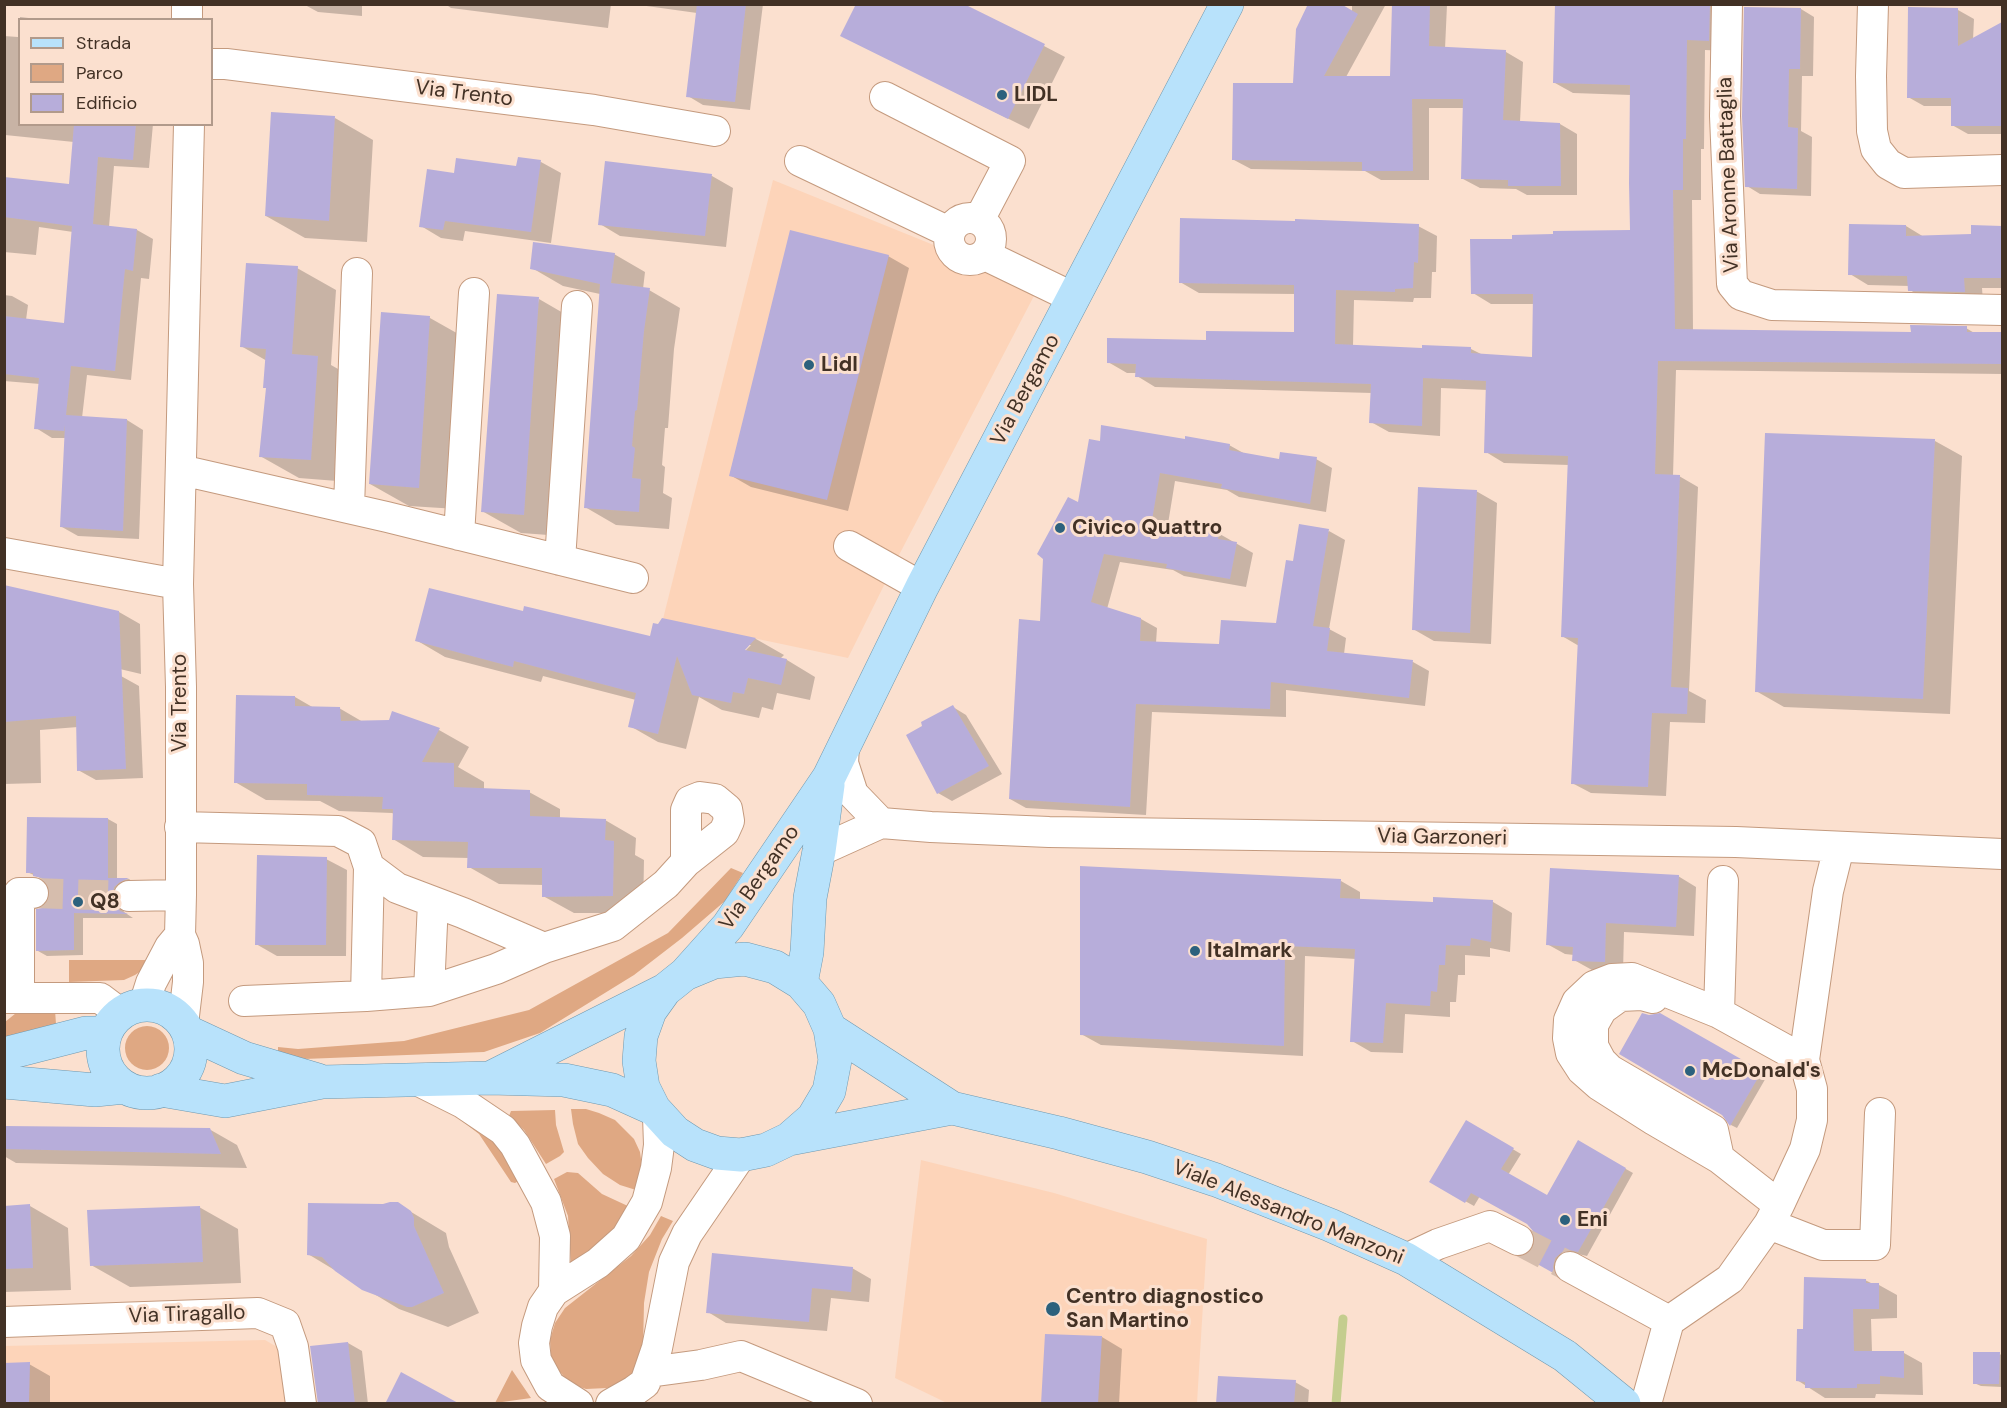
<!DOCTYPE html>
<style>
body{margin:0}
#map{position:relative;width:2007px;height:1408px;overflow:hidden;background:#fbe0cf;font-family:"DM Sans",sans-serif}
canvas{display:block}
.frame{position:absolute;inset:0;border:6px solid #423125;pointer-events:none}
.legend{position:absolute;left:18px;top:18px;width:195px;height:108px;box-sizing:border-box;background:#fbe0cf;border:2px solid #b19a8b;margin:0;padding:8px 10px;list-style:none;font-size:18px;color:#423125}
.legend li{display:flex;align-items:center;gap:12px;height:30px}
.legend b{width:30px;border:2px solid #b19a8b}
</style>
<div id="map">
<canvas width="2007" height="1408"></canvas>
<div class="frame"></div>
<ul class="legend">
<li><b style="height:8px;background:#b8e2fb"></b>Strada</li>
<li><b style="height:16px;background:#dfa883"></b>Parco</li>
<li><b style="height:16px;background:#b7adda"></b>Edificio</li>
</ul>
</div>
<script>
const c = document.querySelector('canvas').getContext('2d');
c.lineJoin = 'round';
function fill(path, color) { c.fillStyle = color; c.fill(path, 'evenodd'); }
const shape = rows => new Path2D(rows.map(r => 'M' + r).join(''));
function strokePath(path, color, width, dash) { c.strokeStyle = color; c.lineWidth = width; c.lineCap = dash ? 'butt' : 'round'; c.setLineDash(dash || []); c.stroke(path); }
function label(font, color, halo, rows, align = 'center') {
  c.font = font + ' "DM Sans",sans-serif'; c.lineWidth = 6; c.setLineDash([]); c.textBaseline = 'middle'; c.strokeStyle = halo; c.fillStyle = color; for (const [text, x, y, turn = 0] of rows) {
    c.save(); c.translate(x, y); c.rotate((+turn || 0) * Math.PI / 180); c.textAlign = isNaN(turn) ? turn : align; if (halo) c.strokeText(text, 0, 0); c.fillText(text, 0, 0); c.restore();
  }
}
fill(shape([
 [773,180,1035,286,1036,292,899,555,848,658,663,619],
 [921,1160,1054,1193,1207,1239,1197,1403,947,1403,895,1378],
 [265,1340,284,1351,288,1403,5,1403,4,1346]
]), '#fdd4b9');
fill(shape([
 [731,868,743,873,725,901,682,938,634,975,540,1033,484,1052,304,1059,278,1053,278,1047,298,1049,404,1041,529,1010,668,933],
 [69,960,150,960,144,969,135,975,124,980,69,982],
 [21,1009,55,1010,56,1024,5,1042,5,1022],
 '125 1048a22 22 0 1 1 44 0a22 22 0 1 1-44 0Z',
 [571,1109,586,1109,599,1113,615,1120,634,1139,640,1152,642,1166,636,1190,620,1185,603,1174,588,1158,578,1144,573,1124],
 [555,1110,556,1125,564,1152,560,1156,546,1164,524,1130,509,1116,511,1111],
 [462,1121,485,1132,498,1144,522,1179,515,1183,511,1182,479,1134],
 [567,1172,578,1173,602,1194,630,1207,621,1221,604,1240,571,1264,568,1216,554,1179],
 [661,1216,673,1221,662,1239,649,1272,644,1303,643,1349,638,1366,624,1382,607,1388,586,1389,571,1384,559,1371,551,1356,550,1340,555,1323,565,1308,631,1256,650,1235],
 [512,1370,531,1398,495,1403]
]), '#dfa883');
fill(shape([
 [362,4,362,16,318,12,305,5],
 [445,4,611,4,608,28,451,8],
 [632,4,763,4,750,110,703,105,688,96,697,13],
 [1352,4,1386,4,1346,77,1391,77,1394,4,1525,4,1447,5,1445,49,1506,52,1523,62,1520,122,1560,124,1577,134,1577,195,1527,195,1516,189,1480,188,1463,179,1464,108,1429,108,1429,180,1381,180,1365,171,1251,169,1234,160,1352,12],
 [1556,4,1719,4,1727,51,1705,50,1704,149,1701,149,1701,200,1692,200,1693,331,1912,333,1966,328,1976,334,2002,334,2002,374,1676,370,1673,476,1679,476,1698,487,1689,691,1706,700,1705,723,1670,722,1666,796,1591,793,1572,783,1579,646,1562,636,1569,465,1504,463,1486,452,1488,390,1441,388,1440,436,1389,432,1371,422,1372,393,1155,387,1137,376,1137,373,1127,373,1108,362,1207,341,1295,334,1295,294,1199,293,1180,282,1418,226,1437,236,1436,272,1432,272,1431,298,1414,298,1413,302,1354,300,1353,346,1424,350,1471,349,1483,355,1534,358,1534,304,1491,304,1473,293,1514,241,1632,231,1631,95,1573,93,1555,83],
 [1801,9,1814,17,1813,76,1802,76,1801,131,1812,137,1811,196,1760,194,1747,186],
 [1958,10,1974,19,1973,40,2002,24,2002,134,1968,134,1952,125,1952,106,1924,106,1908,97],
 [20,17,46,20,20,20],
 [20,25,20,124,153,124,149,168,114,166,109,227,137,230,153,239,149,279,141,278,131,380,87,375,82,418,127,420,143,430,139,539,78,536,62,527,65,438,52,438,36,428,40,384,4,381,4,295,12,296,28,305,26,320,65,325,73,232,39,227,36,255,4,252,4,179,70,185,74,142,5,135,4,139,4,36,18,37],
 [842,36,1044,46,1065,57,1029,129],
 [335,118,373,140,367,242,305,238,266,216],
 [541,162,561,173,551,243,465,231,463,241,441,238,421,226,455,175,518,168],
 [607,163,712,176,733,188,726,247,620,236,600,224],
 [1906,226,1924,237,1972,235,1972,227,2002,227,2002,288,1982,288,1983,302,1928,301,1910,290,1910,286,1868,285,1850,274],
 [614,254,645,272,643,289,649,290,680,308,674,349,668,428,665,428,662,465,665,467,663,493,672,498,669,529,616,525,585,507,600,294,563,286,532,268],
 [888,256,909,268,848,511,751,487,730,475],
 [297,268,336,290,331,365,356,379,350,482,299,478,260,456,268,389,267,361,241,346],
 [539,299,577,321,562,536,521,533,482,511],
 [382,314,430,318,469,340,457,509,409,506,370,484],
 [1186,441,1229,445,1247,455,1281,461,1316,459,1332,468,1326,512,1239,497,1227,490,1175,481,1168,524,1218,533,1253,553,1246,587,1184,576,1173,570,1120,562,1107,609,1141,619,1157,628,1156,643,1221,646,1277,624,1294,563,1329,531,1345,540,1329,629,1346,638,1344,654,1413,662,1429,671,1425,706,1286,690,1286,717,1152,712,1146,815,1026,808,1010,799,1041,622,1101,442],
 [1935,441,1962,456,1950,714,1784,707,1756,691],
 [1476,491,1497,503,1491,644,1434,641,1413,629],
 [119,612,140,624,141,674,18,645],
 [524,613,651,638,663,620,756,639,784,655,780,659,787,660,815,677,810,700,777,693,773,710,762,707,759,718,722,710,699,697,686,749,658,742,630,726,636,700,543,676,541,682,445,657,416,640],
 [747,645,751,645,740,656],
 [121,676,139,686,143,778,96,780,78,770,78,727,40,730,41,783,4,784,4,678],
 [238,696,295,697,314,708,339,708,363,722,439,730,469,747,458,767,484,782,484,790,529,792,560,809,560,818,605,820,636,838,635,855,644,860,643,913,574,913,543,896,544,885,499,884,469,867,469,858,423,857,393,839,394,814,392,813,339,811,320,801,266,800,235,782],
 [953,707,966,715,1002,774,952,801,938,793],
 [108,819,117,824,117,880,129,879,136,884,121,903,124,912,133,918,83,918,83,955,47,956,38,951,43,909,49,903,52,892,47,881,27,872],
 [326,859,347,870,346,956,277,956,256,944],
 [1678,876,1696,887,1694,936,1624,932,1623,972,1592,970,1574,960,1574,955,1565,954,1547,944],
 [1341,881,1360,892,1360,901,1435,903,1493,902,1512,913,1510,952,1490,948,1490,957,1465,955,1465,975,1458,975,1456,1002,1450,1002,1450,1017,1405,1014,1403,1053,1371,1052,1352,1041,1356,959,1305,956,1303,1056,1101,1045,1081,1034],
 [1660,1015,1767,1076,1737,1128,1731,1125,1723,1114],
 [1467,1122,1521,1154,1508,1175,1548,1197,1578,1142,1633,1173,1587,1256,1578,1254,1570,1256,1562,1276,1526,1256,1534,1249,1537,1240,1534,1230,1528,1223,1480,1196,1474,1206,1431,1182],
 [4,1127,209,1129,237,1145,247,1168,16,1163,4,1156],
 [398,1204,446,1233,449,1247,479,1313,448,1327,399,1309,308,1254,383,1206],
 [30,1206,68,1228,71,1290,4,1292,4,1207],
 [199,1207,238,1229,241,1283,130,1287,91,1265],
 [852,1268,871,1279,869,1302,831,1298,827,1331,726,1323,708,1312],
 [1865,1280,1873,1284,1879,1285,1897,1295,1897,1318,1871,1319,1872,1352,1904,1353,1922,1363,1923,1395,1876,1394,1875,1398,1825,1398,1797,1380,1805,1331],
 [1102,1337,1122,1349,1119,1404,1042,1404],
 [348,1343,362,1351,368,1404,319,1404],
 [2000,1354,2002,1356,2002,1387,1981,1386,1974,1383],
 [29,1364,50,1376,50,1404,4,1404],
 [1295,1382,1309,1390,1308,1404,1217,1404]
]), '#0003');
strokePath(shape([
 [1336,1404,1343,1319]
]), '#c4cd8e', 9);
fill(shape([
 [697,4,746,4,735,102,686,97],
 [856,4,964,4,1045,44,1008,119,840,36],
 [1308,4,1341,4,1358,14,1324,76,1390,76,1392,4,1430,4,1429,46,1506,50,1503,120,1560,123,1561,186,1508,186,1508,180,1461,179,1463,99,1412,99,1413,171,1362,171,1362,162,1232,160,1233,83,1293,83,1296,29],
 [1555,4,1710,4,1709,41,1687,40,1686,139,1683,139,1683,190,1673,190,1675,329,1911,332,1910,325,1967,326,1967,332,2002,332,2002,364,1658,361,1655,474,1680,475,1671,687,1688,688,1687,714,1652,713,1648,787,1571,784,1578,638,1561,637,1568,456,1484,453,1486,381,1423,378,1422,426,1369,423,1371,384,1135,377,1136,364,1107,363,1107,338,1206,340,1206,331,1294,332,1294,285,1179,283,1180,218,1295,221,1295,219,1419,224,1418,263,1414,262,1413,288,1395,289,1395,292,1336,290,1335,344,1422,348,1422,345,1471,347,1471,353,1532,357,1533,294,1471,294,1470,239,1512,239,1512,235,1553,234,1553,231,1630,230,1629,183,1630,85,1553,83],
 [1744,7,1801,8,1800,69,1789,69,1788,127,1798,128,1797,189,1745,187,1742,116],
 [1908,7,1958,8,1958,46,2002,22,2002,126,1951,126,1951,98,1907,98],
 [271,112,335,116,329,221,265,216],
 [74,124,136,124,133,160,98,157,93,224,137,229,133,271,125,269,115,371,71,366,66,415,127,419,123,531,60,527,65,425,64,431,34,429,39,378,4,374,4,316,64,323,72,226,4,217,4,177,69,184],
 [518,157,541,160,531,232,445,221,443,230,419,227,427,169,454,173,456,158,516,166],
 [605,161,712,174,705,236,598,225],
 [1849,224,1906,225,1906,236,1971,234,1971,225,2002,226,2002,278,1964,278,1965,292,1908,291,1907,276,1848,275],
 [790,230,889,255,827,500,729,476],
 [533,242,615,253,611,283,650,288,644,331,637,410,635,411,632,446,635,448,632,478,641,479,639,512,584,508,600,284,530,269],
 [246,263,298,266,292,354,318,356,311,460,259,457,266,388,263,388,266,349,240,347],
 [497,294,539,297,524,515,481,512],
 [381,312,430,316,419,488,369,484],
 [1101,425,1185,439,1185,436,1230,444,1229,450,1279,459,1280,452,1317,457,1310,504,1221,488,1222,484,1160,473,1152,520,1219,531,1218,539,1237,542,1230,579,1166,568,1167,564,1104,554,1091,602,1141,618,1140,641,1219,644,1221,620,1276,623,1286,560,1293,561,1299,524,1329,529,1313,626,1330,628,1327,651,1413,660,1409,698,1271,682,1270,709,1136,704,1130,807,1009,799,1019,619,1040,621,1043,559,1037,554,1068,497,1078,502,1089,439,1100,441],
 [1765,433,1935,439,1923,699,1755,692],
 [1418,487,1477,490,1470,633,1412,630],
 [4,585,119,611,126,769,77,771,76,716,4,722],
 [429,588,523,611,524,606,650,636,653,623,658,624,662,618,756,638,745,650,787,659,781,685,748,678,744,694,733,692,731,703,692,695,677,656,658,734,628,727,636,693,514,661,513,667,415,641],
 [236,695,295,696,295,706,340,707,341,721,389,720,392,711,440,728,422,762,454,763,454,787,530,790,530,816,606,819,605,840,614,841,613,896,542,897,542,868,467,868,468,842,392,840,393,809,382,809,383,797,307,795,307,784,234,783],
 [953,705,989,766,937,794,906,735,922,726,921,722],
 [27,817,108,818,108,878,129,878,120,882,114,887,112,897,115,905,120,911,128,914,74,913,74,950,36,951,36,909,42,908,48,902,50,892,48,884,42,878,33,876,33,873,26,873],
 [257,855,327,857,326,945,255,945],
 [1080,866,1341,879,1340,898,1433,902,1433,897,1493,900,1491,942,1471,938,1470,946,1446,945,1445,965,1439,965,1437,992,1431,991,1430,1006,1386,1003,1383,1043,1350,1042,1355,949,1285,946,1284,1046,1080,1035],
 [1550,868,1679,875,1676,927,1606,923,1605,962,1572,961,1573,947,1546,945],
 [1642,1013,1649,1015,1660,1013,1762,1071,1730,1126,1722,1115,1619,1054],
 [1466,1120,1514,1148,1501,1169,1547,1195,1578,1140,1626,1168,1578,1252,1569,1250,1562,1252,1555,1258,1553,1267,1555,1274,1523,1256,1528,1254,1533,1248,1535,1240,1533,1231,1527,1224,1471,1193,1465,1203,1429,1182],
 [4,1126,210,1128,221,1154,4,1149],
 [390,1202,398,1202,411,1211,414,1218,414,1226,444,1293,412,1307,407,1307,362,1290,335,1271,322,1257,307,1255,308,1203,383,1204],
 [30,1204,33,1268,4,1269,4,1206],
 [200,1206,203,1262,90,1266,87,1210],
 [712,1253,853,1267,851,1292,812,1288,809,1322,706,1313],
 [1804,1277,1866,1279,1866,1283,1879,1283,1879,1309,1853,1309,1854,1351,1904,1351,1904,1378,1880,1376,1880,1384,1857,1384,1857,1388,1805,1388,1805,1382,1796,1381,1797,1329,1803,1329],
 [1045,1334,1102,1336,1098,1404,1041,1404],
 [348,1342,355,1404,318,1404,310,1346],
 [1973,1352,2000,1352,1999,1384,1973,1384],
 [30,1362,29,1404,4,1404,4,1363],
 [401,1372,460,1404,385,1404],
 [1218,1376,1296,1380,1294,1404,1216,1404]
]), '#b7adda');
strokePath(shape([
 [33,893,129,896],
 [1518,1240,1570,1267]
]), '#d6bdad', 30, [30, 15]);
const minor = shape([
 [187,4,187,20],
 [1727,4,1725,116,1732,284,1741,295,1772,305,2002,310],
 [1873,4,1871,76,1872,131,1876,149,1888,164,1904,173,2002,170],
 [212,64,226,64,594,110,715,131],
 [885,97,1010,161,979,220],
 [800,161,949,232],
 '949 239a21 21 0 1 1 42 0a21 21 0 1 1-42 0Z',
 [985,255,1074,298],
 [181,470,387,517,633,578],
 [349,508,357,273],
 [459,535,474,293],
 [849,546,922,587],
 [4,553,178,584],
 [560,560,577,306],
 [844,745,843,763,853,794,881,823],
 [180,827,338,831,361,843,369,867,366,996],
 [819,851,881,823,931,827,1049,832,1736,842,2002,854],
 [369,867,397,888,463,913,544,948],
 [129,896,181,895],
 [429,991,433,902],
 [19,997,19,893,33,893],
 [4,998,100,998,120,1013],
 [1653,998,1642,995,1620,996,1602,1009,1593,1025,1593,1046,1601,1061,1610,1070,1713,1130,1719,1158],
 [244,1001,366,996,429,991,496,969,544,948,613,926,666,884,686,862,724,832,729,821,727,809,715,799,700,797,690,801,686,810,686,862],
 [144,1005,151,983,170,947,180,935],
 [1719,1013,1723,881],
 [183,1024,188,982,188,963,184,944,180,935,181,895,181,687,178,584,189,124],
 [1804,1060,1828,891,1839,847],
 [417,1080,463,1103,503,1130,515,1145,546,1202,555,1236,554,1291],
 [1769,1224,1823,1245,1875,1245,1880,1113],
 [1406,1259,1438,1244,1490,1226,1518,1240],
 [1570,1267,1669,1321,1646,1404],
 [1669,1321,1730,1279,1769,1224,1779,1205,1805,1149,1812,1120,1812,1089,1804,1060,1719,1013,1632,978,1612,979,1594,986,1577,1002,1569,1020,1568,1038,1571,1053,1582,1070,1599,1085,1654,1120,1719,1158,1779,1205],
 [4,1322,258,1313,285,1324,293,1347,301,1404],
 [649,1372,701,1365,741,1356,857,1404],
 [578,1404,550,1386,536,1360,534,1343,537,1326,543,1307,554,1291,598,1263,626,1238,647,1202,656,1168,659,1145,658,1116],
 [611,1404,634,1391,645,1383,657,1348,674,1262,687,1234,741,1155]
]);
const major = shape([
 [685,974,728,926,829,777,922,587,1227,4],
 [801,983,807,952,810,898,819,851,828,785],
 '103 1049a44 44 0 1 1 88 0a44 44 0 1 1-88 0Z',
 [830,1029,952,1108,1059,1133,1147,1157,1216,1180,1330,1225,1406,1259,1565,1356,1624,1404],
 [188,1032,244,1058,318,1080],
 [4,1054,86,1033,106,1033],
 [490,1078,665,990,685,974,714,962,745,959,775,967,801,983,819,1004,830,1029,835,1060,829,1091,813,1118,789,1139,766,1150,741,1155,717,1153,695,1145,675,1132,654,1109,643,1087,639,1061,641,1036,650,1011,665,990],
 [4,1082,95,1090,125,1087],
 [161,1090,225,1101,322,1082,490,1078,564,1080,612,1090,654,1109],
 [789,1139,952,1108]
]);
strokePath(minor, '#c49a7e', 32);
strokePath(major, '#7098ae', 34);
strokePath(minor, '#fff', 30);
strokePath(major, '#b8e2fb', 33);
for (const [x, y, r, color] of [
 [1002,95,6,"#2c617d"],
 [809,365,6,"#2c617d"],
 [1060,528,6,"#2c617d"],
 [78,902,6,"#2c617d"],
 [1195,951,6,"#2c617d"],
 [1690,1071,6,"#2c617d"],
 [1565,1220,6,"#2c617d"],
 [1053,1309,8,"#2c617d"]
]) { const dot = new Path2D(); dot.arc(x, y, r, 0, 2 * Math.PI); c.fillStyle = color; c.fill(dot); strokePath(dot, '#fbe0cf', 2); }
label('21px', '#423125', '#fbe0cf', [
 ["Via Trento",464,94,7],
 ["Via Aronne Battaglia",1729,175,-92],
 ["Via Bergamo",1026,390,-62],
 ["Via Trento",180,703,-90],
 ["Via Garzoneri",1442,838,1],
 ["Via Bergamo",760,878,-55],
 ["Viale Alessandro Manzoni",1288,1213,22],
 ["Via Tiragallo",187,1315,-2]
]);
label('bold 21px', '#423125', '#fbe0cf', [
 ["LIDL",1014,95],
 ["Lidl",821,365],
 ["Civico Quattro",1072,528],
 ["Q8",90,902],
 ["Italmark",1207,951],
 ["McDonald's",1702,1071],
 ["Eni",1577,1220],
 ["Centro diagnostico",1066,1297],
 ["San Martino",1066,1321]
], 'left');
</script>
